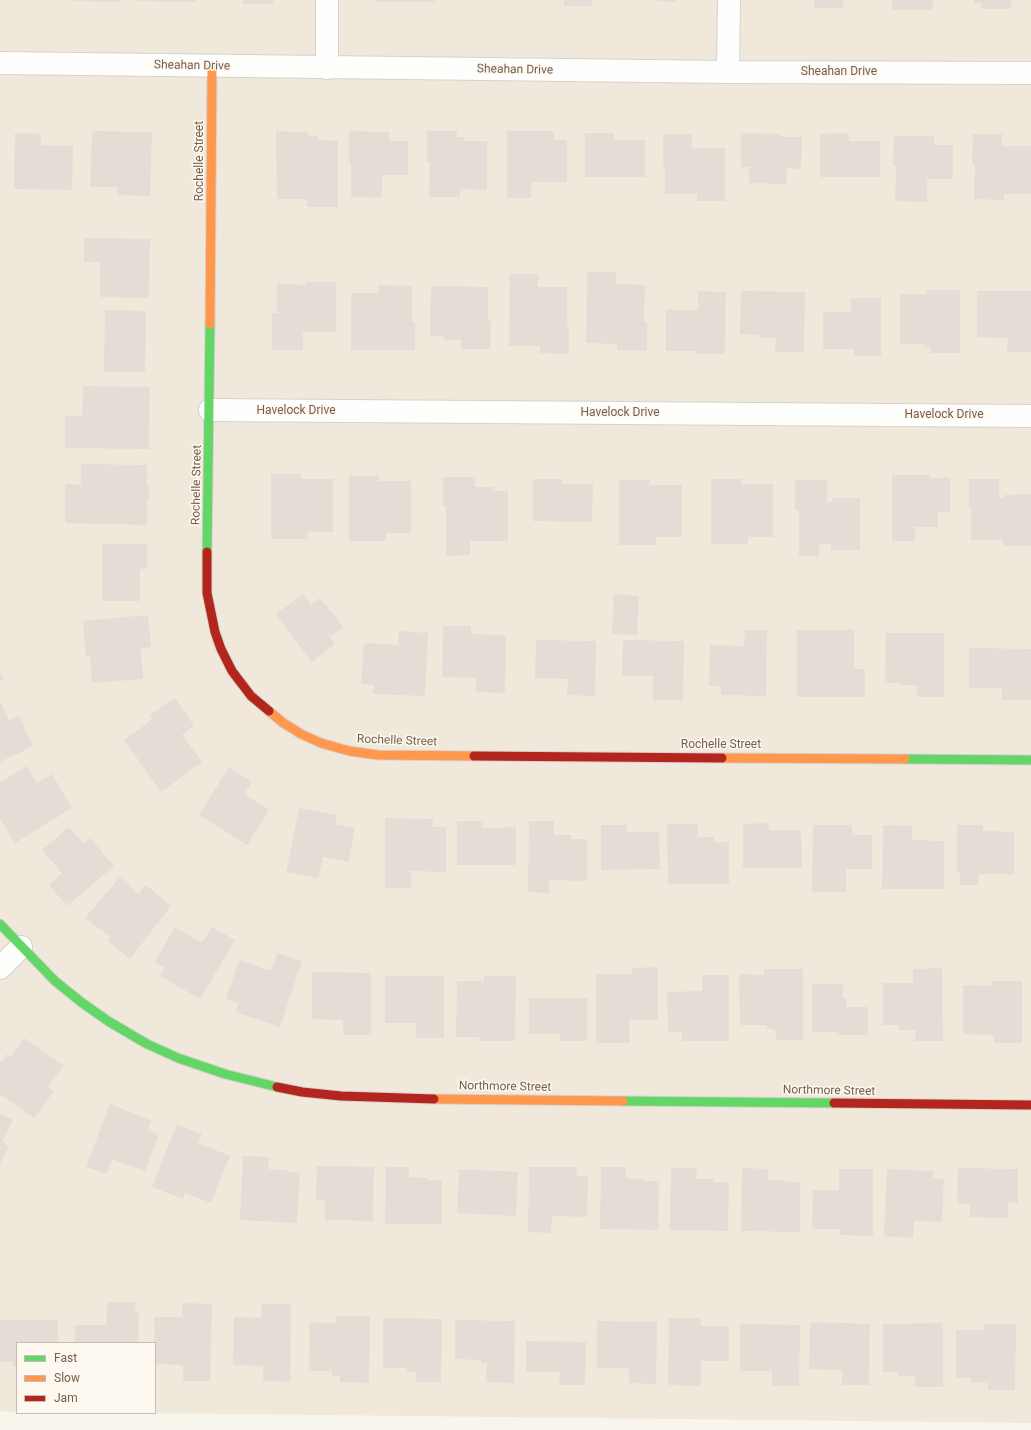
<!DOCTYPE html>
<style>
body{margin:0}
#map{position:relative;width:1031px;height:1430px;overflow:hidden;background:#f8f5ed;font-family:Roboto,sans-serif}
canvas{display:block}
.legend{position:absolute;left:16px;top:1342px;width:140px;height:72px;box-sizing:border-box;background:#fef9f0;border:1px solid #c8bbaf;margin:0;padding:5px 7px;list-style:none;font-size:12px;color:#765e4d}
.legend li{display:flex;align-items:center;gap:8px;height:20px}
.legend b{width:20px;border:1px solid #c8bbaf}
</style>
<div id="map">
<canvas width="1031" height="1430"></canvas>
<ul class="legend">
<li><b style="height:5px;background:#63d668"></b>Fast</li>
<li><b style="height:5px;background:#ff974d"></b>Slow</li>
<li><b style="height:5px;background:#b3261e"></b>Jam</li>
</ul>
</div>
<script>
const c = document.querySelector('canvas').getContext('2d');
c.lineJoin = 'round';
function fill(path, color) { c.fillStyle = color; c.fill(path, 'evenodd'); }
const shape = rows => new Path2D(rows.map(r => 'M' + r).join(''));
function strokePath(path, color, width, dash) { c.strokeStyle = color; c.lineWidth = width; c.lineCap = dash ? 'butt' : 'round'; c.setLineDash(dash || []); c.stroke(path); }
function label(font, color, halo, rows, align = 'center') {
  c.font = font + ' Roboto,sans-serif'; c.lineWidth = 3; c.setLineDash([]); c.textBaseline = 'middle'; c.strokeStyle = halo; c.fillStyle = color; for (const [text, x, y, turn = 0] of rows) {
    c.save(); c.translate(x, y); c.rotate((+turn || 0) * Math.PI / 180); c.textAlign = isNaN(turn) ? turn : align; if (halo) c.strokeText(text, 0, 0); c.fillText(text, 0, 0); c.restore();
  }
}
fill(shape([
 [0,0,1031,0,1031,1423,143,1413,155,1413,155,1343,17,1343,17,1412,0,1411]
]), '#f0e8db');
fill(shape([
 [75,0,121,0,121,2,74,1],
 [137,0,196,0,196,2,137,1],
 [243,0,273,0,273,4,243,4],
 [375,0,434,0,434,2,375,2],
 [564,0,592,0,592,6,564,6],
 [656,0,675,0,675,2,656,1],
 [814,0,843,0,843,8,814,8],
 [892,0,933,0,933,10,892,10],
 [974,0,1011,0,1011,9,981,9,982,3,974,3],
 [92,131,152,132,150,196,117,195,117,187,90,187],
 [276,131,308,132,308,136,318,136,318,140,338,141,338,207,307,207,307,199,277,199],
 [349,131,389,132,389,141,408,141,408,175,382,175,382,198,351,197,351,162,349,162],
 [427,131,457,131,457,137,464,137,464,141,487,141,487,190,460,189,460,197,429,197,430,162,427,162],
 [507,131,554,131,554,140,567,140,567,182,531,182,531,198,507,198],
 [15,133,41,134,41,145,73,146,72,190,14,189],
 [585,133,614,133,614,140,645,140,645,177,585,177],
 [741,133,781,134,781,137,802,137,801,169,787,168,786,184,749,183,749,167,741,167],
 [849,133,849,141,880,141,880,177,820,177,820,134],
 [663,134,692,134,692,148,725,148,725,201,697,201,697,194,665,194,665,165,663,165],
 [973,134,1002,134,1002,146,1031,146,1031,194,1004,194,1004,200,974,199,975,165,972,165],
 [894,136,934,136,934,145,953,145,953,179,927,179,927,202,895,201,896,167,893,166],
 [84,238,150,239,149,298,100,297,100,262,84,262],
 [587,272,616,272,616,284,645,285,644,322,647,322,647,351,617,350,617,344,586,343],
 [510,274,538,274,538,287,567,287,567,325,569,325,569,354,540,353,540,346,509,346],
 [306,282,336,282,336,332,303,332,303,350,272,350,272,313,277,313,277,284,306,285],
 [379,285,412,286,412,322,415,322,415,350,351,350,351,293,379,293],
 [431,286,488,287,488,321,491,321,490,349,461,349,461,340,444,340,444,336,430,336],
 [927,290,960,290,960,353,931,353,931,347,924,347,924,344,900,344,900,294,927,294],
 [698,291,726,292,725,354,696,354,697,351,666,351,666,310,698,310],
 [741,291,805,292,804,352,775,352,776,338,759,338,759,335,740,334],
 [977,291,1031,291,1031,352,1007,352,1008,338,977,337],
 [850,298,881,298,881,356,854,356,854,349,823,349,823,312,851,312],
 [105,310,146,311,145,372,104,372],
 [83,386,150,387,149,449,65,448,65,416,82,416],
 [81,464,147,465,147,486,149,486,149,500,147,500,147,525,65,523,65,484,81,485],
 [271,474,301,474,301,479,333,479,333,532,308,532,308,539,271,539],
 [892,475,930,475,931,478,950,478,950,512,938,512,938,527,915,527,915,541,892,541],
 [349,476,379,476,379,481,411,481,411,533,386,533,386,541,349,541],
 [443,477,475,477,475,487,493,487,493,491,508,491,508,541,470,541,470,555,446,556,446,506,443,506],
 [533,479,562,479,561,484,593,484,592,522,533,521],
 [711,479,741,479,741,484,773,484,773,537,748,537,748,544,711,544],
 [969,479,999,479,999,498,1004,498,1004,495,1031,494,1031,546,1003,546,1003,540,971,540,971,507,969,507],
 [619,480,650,480,650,485,682,485,682,537,656,537,656,545,619,545],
 [795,480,827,480,827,502,832,502,832,498,860,498,860,550,831,550,831,544,819,544,819,556,799,556,799,511,795,510],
 [102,544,147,544,147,569,140,569,140,601,102,601],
 [303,594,311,605,320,598,343,627,330,637,335,644,312,662,276,614],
 [614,594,639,596,637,635,612,634],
 [148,615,151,647,141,648,143,679,92,683,90,656,86,657,83,621],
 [443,626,471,626,471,634,506,635,505,693,476,692,476,678,442,677],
 [745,630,767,630,766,696,721,695,721,686,709,686,710,645,744,646],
 [797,630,854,630,854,669,865,669,865,697,797,697],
 [399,631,428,633,425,696,373,694,374,685,361,684,364,643,398,645],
 [886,633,944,633,944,697,917,697,917,685,899,685,899,683,885,683],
 [536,640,596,641,595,696,567,695,568,679,535,678],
 [623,640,684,641,683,700,653,700,653,676,622,676],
 [969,648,1031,649,1031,700,1002,700,1002,688,969,688],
 [0,671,3,680,0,681],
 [175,698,194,726,182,735,202,762,161,792,124,740,153,719,150,715],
 [0,701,9,721,19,716,33,746,0,762],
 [27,766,37,783,52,774,72,808,15,843,0,819,0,782],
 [229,767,252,782,244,794,269,810,247,845,199,815],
 [299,808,337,815,335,824,355,828,348,862,323,857,318,878,286,872],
 [385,818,433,819,433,827,446,827,446,872,411,871,411,888,385,888],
 [457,821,483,821,483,828,516,827,516,865,457,865],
 [529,821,554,821,554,835,571,835,571,839,587,839,587,881,549,880,549,893,528,892],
 [768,823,769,830,801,830,802,868,743,868,743,824],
 [667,824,698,824,698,837,714,837,714,842,729,842,729,884,668,884],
 [601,825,627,825,627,832,659,832,660,869,601,870],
 [813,825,852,825,852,835,872,835,872,869,846,869,846,892,812,892],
 [883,825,912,826,912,840,944,841,944,889,882,889],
 [957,825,983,825,983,831,1014,832,1014,874,979,874,978,885,960,885,960,872,957,873],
 [69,827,84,844,90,838,114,866,67,906,49,885,62,873,42,850],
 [120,877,138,894,146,885,171,906,130,959,107,941,111,937,85,918],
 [175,927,202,943,212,927,235,940,200,999,160,976,165,968,155,962],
 [277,953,302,961,280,1027,236,1012,238,1003,226,999,239,960,271,971],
 [658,967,658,1020,629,1020,630,1043,596,1043,596,974,632,974,632,968],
 [942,968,943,1041,915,1041,916,1030,899,1030,898,1025,883,1025,883,983,913,983,913,969],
 [764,969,803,969,803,1040,776,1040,775,1029,766,1028,767,1025,740,1025,739,974,764,975],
 [312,972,371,973,371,1035,343,1035,343,1020,312,1019],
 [702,975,729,975,729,1041,682,1041,682,1032,668,1032,667,992,702,991],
 [385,976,444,976,444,1038,416,1038,416,1023,385,1023],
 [484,976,516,976,515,1041,479,1041,479,1037,456,1037,457,981,484,981],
 [991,981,1022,981,1022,1043,994,1043,994,1035,963,1034,963,985,991,986],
 [812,984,843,984,843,998,846,998,846,1007,868,1007,868,1035,837,1035,837,1032,812,1032],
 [529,998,587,998,587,1041,560,1041,560,1034,529,1034],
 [24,1038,64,1066,48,1087,54,1091,34,1118,3,1096,2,1097,0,1096,0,1061,2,1062,7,1054,11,1057],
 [110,1104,151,1120,148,1130,159,1134,145,1171,112,1159,107,1174,86,1167],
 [0,1113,13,1120,2,1142,9,1146,0,1164],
 [177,1124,202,1134,198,1143,230,1156,211,1203,185,1193,183,1199,152,1187],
 [243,1156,269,1157,268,1169,287,1170,287,1172,300,1173,297,1223,240,1220],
 [317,1166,374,1167,373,1221,325,1220,325,1200,316,1200],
 [386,1167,409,1167,409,1177,427,1178,426,1180,442,1180,442,1224,385,1224],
 [529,1167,577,1167,576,1176,588,1176,587,1217,552,1216,551,1233,528,1232],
 [601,1167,626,1167,626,1178,643,1179,643,1181,659,1181,658,1230,600,1229],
 [671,1168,697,1168,696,1179,714,1179,713,1182,729,1182,728,1231,670,1230],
 [742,1168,768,1169,768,1180,785,1180,785,1182,800,1182,800,1232,741,1231],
 [958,1168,1018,1169,1018,1203,1008,1202,1008,1218,970,1217,970,1204,957,1203],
 [459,1169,518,1172,516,1216,457,1213],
 [839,1169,873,1169,873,1236,840,1235,840,1229,812,1229,813,1190,839,1190],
 [887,1169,933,1171,933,1178,944,1179,942,1222,914,1221,913,1238,884,1236],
 [107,1302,136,1302,135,1311,139,1311,138,1343,75,1343,75,1325,106,1325],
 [182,1303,212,1304,210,1381,183,1381,183,1365,155,1364,154,1317,182,1317],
 [262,1304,291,1304,290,1382,263,1381,263,1366,233,1365,234,1317,261,1318],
 [336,1316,370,1316,369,1383,340,1382,340,1376,332,1376,332,1371,309,1371,310,1322,336,1323],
 [383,1318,442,1319,441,1382,416,1382,416,1372,407,1372,407,1368,383,1368],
 [669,1318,701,1318,701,1326,729,1326,729,1361,701,1361,701,1386,668,1385],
 [0,1320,58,1320,58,1343,17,1343,17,1366,13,1366,13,1362,0,1362],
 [455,1320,515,1321,514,1383,486,1382,487,1363,481,1363,481,1360,455,1359],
 [597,1321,657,1322,656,1384,629,1383,629,1368,597,1368],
 [810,1322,870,1324,869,1385,842,1385,842,1370,809,1369],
 [943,1323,943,1387,915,1387,915,1376,898,1376,898,1372,883,1372,883,1324],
 [740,1324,800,1325,799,1386,772,1386,772,1371,740,1371],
 [984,1324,1016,1324,1015,1390,988,1390,988,1383,971,1382,971,1378,956,1378,956,1330,984,1330],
 [526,1341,586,1342,585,1385,559,1385,560,1372,526,1372]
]), '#e4ddd5');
const street = shape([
 [0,63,728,72,1031,73],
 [327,68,327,0],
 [728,72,729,0],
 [210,410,1031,416],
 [0,968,21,947]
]);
const fast = shape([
 [207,552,210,324],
 [905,759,1031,760],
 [0,924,55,981,81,1002,108,1021,147,1044,178,1058,225,1074,277,1087],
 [623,1101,834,1103]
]);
const slow = shape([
 [210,324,212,66],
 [269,711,282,722,301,734,321,743,349,751,378,755,474,756],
 [722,758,905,759],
 [434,1099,623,1101]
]);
const jam = shape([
 [207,552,207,593,215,632,221,649,232,671,251,696,269,711],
 [474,756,722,758],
 [277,1087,302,1092,341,1096,434,1099],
 [834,1103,1031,1105]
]);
strokePath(street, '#d7d2cb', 24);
strokePath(fast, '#d8d2cb', 11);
strokePath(slow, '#d8d2cb', 11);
strokePath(jam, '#d8d2cb', 11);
strokePath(street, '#fefefc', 22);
strokePath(fast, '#63d668', 9);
strokePath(slow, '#ff974d', 9);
strokePath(jam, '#b3261e', 9);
label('12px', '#765e4d', '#fef9f0', [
 ["Sheahan Drive",192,66,1],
 ["Sheahan Drive",515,70,1],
 ["Sheahan Drive",839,72],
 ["Rochelle Street",200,161,-90],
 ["Havelock Drive",296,411],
 ["Havelock Drive",620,413],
 ["Havelock Drive",944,415],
 ["Rochelle Street",197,485,-89],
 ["Rochelle Street",397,741,2],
 ["Rochelle Street",721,745],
 ["Northmore Street",505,1087,1],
 ["Northmore Street",829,1091,1]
]);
</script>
